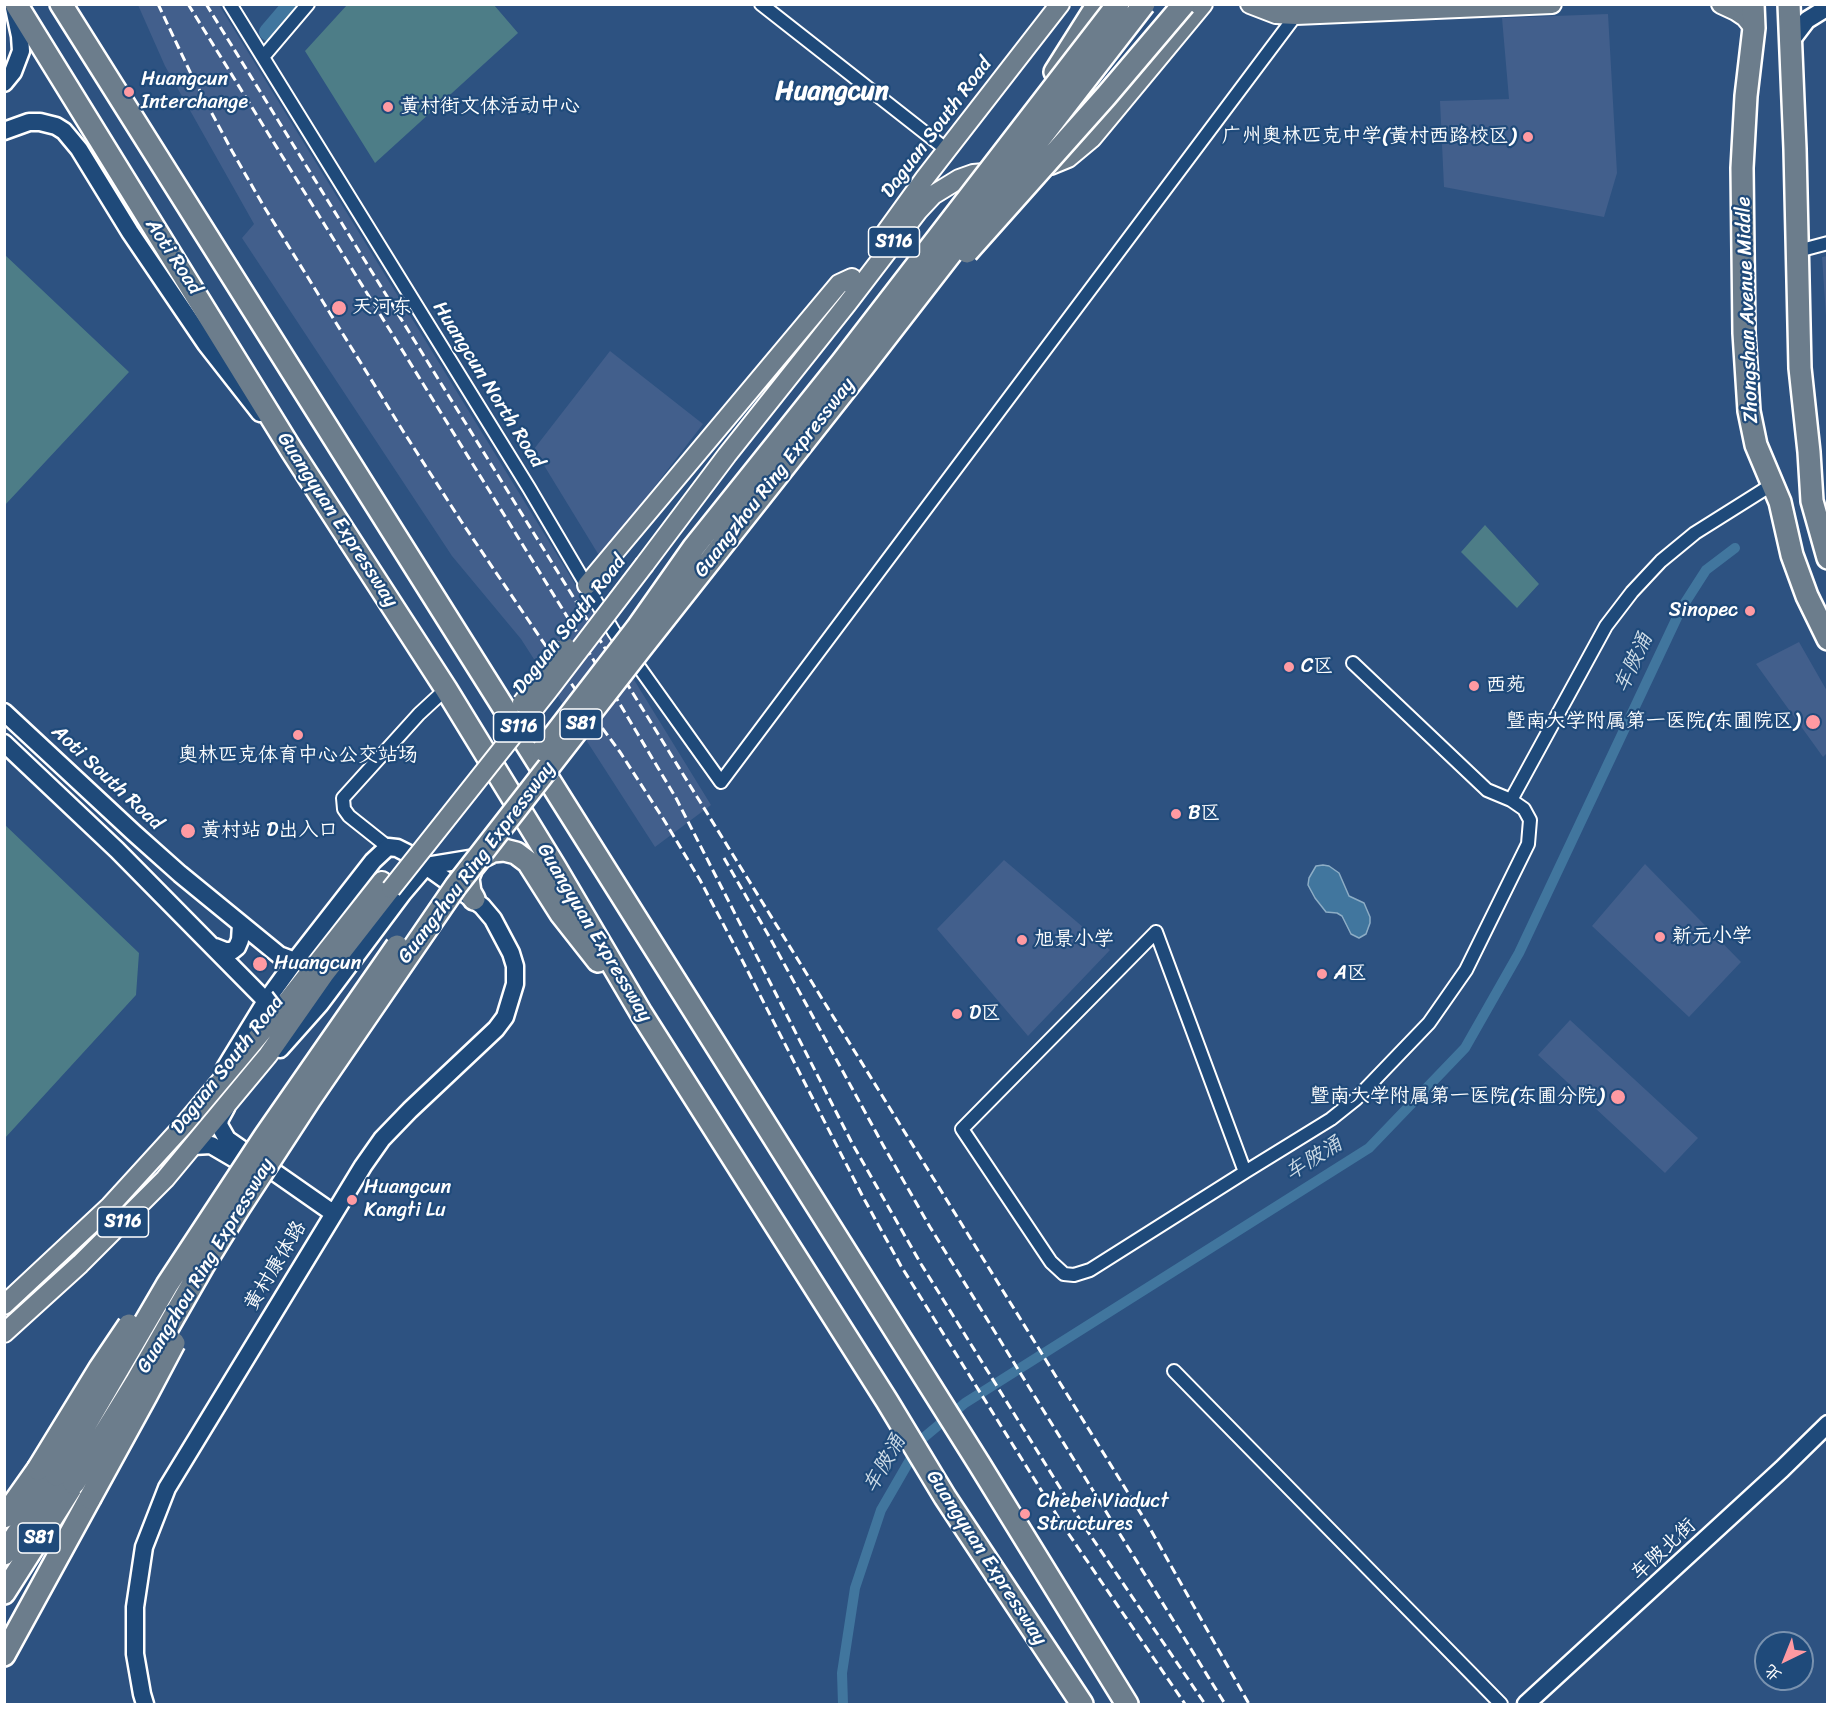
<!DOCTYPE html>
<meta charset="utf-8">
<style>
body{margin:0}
#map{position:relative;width:1832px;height:1709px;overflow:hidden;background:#2d5281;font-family:Sriracha,"LXGW WenKai TC",sans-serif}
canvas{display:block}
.frame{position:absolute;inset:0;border:6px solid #fff;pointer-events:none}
.north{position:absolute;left:1754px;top:1631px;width:60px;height:60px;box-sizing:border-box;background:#1f4a7a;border:2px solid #7992af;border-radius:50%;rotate:223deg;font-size:16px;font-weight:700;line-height:24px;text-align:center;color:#fff}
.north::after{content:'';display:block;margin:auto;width:21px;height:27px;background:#ff9aa2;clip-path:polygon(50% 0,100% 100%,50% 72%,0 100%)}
</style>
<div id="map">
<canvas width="1832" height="1709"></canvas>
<div class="frame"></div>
<div class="north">北</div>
</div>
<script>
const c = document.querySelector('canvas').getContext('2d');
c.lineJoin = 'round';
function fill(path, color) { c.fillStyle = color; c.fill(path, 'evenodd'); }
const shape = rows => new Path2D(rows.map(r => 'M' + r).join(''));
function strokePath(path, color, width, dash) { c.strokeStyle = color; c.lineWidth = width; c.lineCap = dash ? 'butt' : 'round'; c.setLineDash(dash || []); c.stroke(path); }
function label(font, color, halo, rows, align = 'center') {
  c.font = font + ' Sriracha,"LXGW WenKai TC",sans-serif'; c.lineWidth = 4.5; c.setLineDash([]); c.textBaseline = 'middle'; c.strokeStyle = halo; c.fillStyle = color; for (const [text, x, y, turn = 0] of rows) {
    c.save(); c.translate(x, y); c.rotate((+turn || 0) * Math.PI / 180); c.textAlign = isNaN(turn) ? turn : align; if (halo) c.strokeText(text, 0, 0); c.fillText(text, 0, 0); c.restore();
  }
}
fill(shape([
 [138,5,219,5,711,805,655,847,521,639,452,556,242,238,254,224,165,66],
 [1608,14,1617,173,1604,217,1444,187,1440,101,1509,99,1502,18],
 [1827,256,1828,256,1827,331,1822,257],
 [610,351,703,424,600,557,534,449],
 [1799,642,1827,691,1827,753,1823,757,1756,664],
 [1004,860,1110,950,1028,1036,937,929],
 [1645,864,1741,962,1689,1017,1592,926],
 [1570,1020,1698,1138,1665,1173,1538,1055]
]), '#425f8c');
fill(shape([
 [347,5,494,5,518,33,375,163,305,51],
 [5,255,129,372,5,505,4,505],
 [1485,525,1539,584,1517,608,1461,552],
 [4,824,139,953,136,995,5,1138]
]), '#4d7d87');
const water = shape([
 [1323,865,1329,866,1339,873,1349,896,1364,903,1370,917,1370,923,1366,934,1359,938,1351,934,1342,916,1337,913,1326,912,1315,898,1308,885,1309,878,1316,866,1323,865]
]);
fill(water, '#41769e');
strokePath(water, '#8dadc5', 1.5);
strokePath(shape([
 [843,1704,842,1673,855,1588,881,1510,922,1439,965,1403,1369,1148,1465,1048,1519,953,1681,609,1706,570,1735,548]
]), '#41769e', 10);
strokePath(shape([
 [268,32,292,4]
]), '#41769e', 18);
const street = shape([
 [230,4,529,488,614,632,721,782,1296,15],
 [761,4,947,150],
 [263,57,308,4],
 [1798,251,1828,243],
 [1511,800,1606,626,1632,592,1661,561,1695,533,1765,489],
 [388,847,349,816,344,809,343,798,419,714,446,689],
 [1156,932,1245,1172,1090,1270,1074,1275,1064,1274,1051,1262,962,1129,1156,932],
 [1245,1172,1331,1119,1356,1099,1429,1023,1466,970,1528,844,1530,820,1524,809,1511,800,1487,790,1353,663],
 [1174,1371,1501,1704]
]);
const secondary = shape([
 [1791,41,1807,20,1828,7],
 [4,83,13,72,21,51,20,36,14,8],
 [4,131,29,122,40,122,56,126,64,131,79,149,130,232,206,344,260,413],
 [4,712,134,833,180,874,279,955,295,961],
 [4,743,117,850,266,1001],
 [215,947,225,951,232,951,237,947,240,940,241,925],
 [280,1049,320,1004,403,893,426,866,481,857],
 [226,1108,220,1119,219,1125,227,1139,333,1213],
 [193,1146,211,1145,240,1162],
 [145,1704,142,1694,135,1654,135,1607,144,1547,167,1488,363,1166,382,1139,410,1110,496,1029,505,1017,515,984,515,966,511,953,493,919,482,906,409,854,397,848,388,847,373,861,295,961,266,1001,225,1068],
 [1526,1704,1782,1469,1828,1424]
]);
const primary = shape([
 [1250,4,1276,14,1296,15,1552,4],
 [1721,4,1736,11,1745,17,1754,28],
 [1042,166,1051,165,1068,158,1092,138,1203,4],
 [886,232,925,178,1060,4],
 [645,564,727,455,847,304,918,211,933,195,959,179,973,174,997,172],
 [587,585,839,284,852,278],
 [4,1305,110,1206,183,1126,272,1020,382,881],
 [4,1333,80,1264,165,1179,268,1055,324,975,391,889]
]);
const highway = shape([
 [16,4,292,451,446,689,555,867,641,1013,887,1401,945,1497,1082,1704],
 [61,4,978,1462,1127,1704],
 [1753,4,1754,28,1746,96,1742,168,1744,333,1749,411,1756,445,1780,502,1792,555,1807,596,1828,639],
 [1789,4,1795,149,1800,368,1809,452,1812,501,1828,558],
 [1055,72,1098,4],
 [474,899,470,892,468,878,472,868,481,857,493,851,504,850,516,853,528,862,561,914,598,961],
 [4,1517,38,1469],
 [4,1554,56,1475],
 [4,1593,74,1483],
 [4,1655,90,1498]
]);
strokePath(street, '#fff', 16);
strokePath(secondary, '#fff', 21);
strokePath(primary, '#fff', 22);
strokePath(highway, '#fff', 26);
strokePath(street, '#1f4a7a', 12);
strokePath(secondary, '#1f4a7a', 16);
strokePath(primary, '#6c7d8c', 18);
strokePath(highway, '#6c7d8c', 21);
strokePath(shape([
 [158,4,192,76,232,151,263,205,403,431,461,521,592,714,620,752,664,820,700,880,739,954,863,1197,901,1266,1068,1533,1185,1704],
 [188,4,581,639,676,798,853,1145,921,1264,1082,1523,1205,1704],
 [206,4,1148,1525,1249,1704],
 [724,858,770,938,883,1145,930,1227,1225,1704]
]), '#fff', 3, [9, 4.5]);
const primaryBridge = shape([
 [522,703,566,647],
 [391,889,548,691,645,564]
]);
const highwayBridge = shape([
 [967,252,1106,96,1184,4],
 [543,750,637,628,694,547,842,362,1118,4],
 [38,1469,100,1368,129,1325],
 [56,1475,167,1285,265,1136,397,946],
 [74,1483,137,1381,203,1266,239,1208,310,1099,456,886,642,647,863,367,1144,4],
 [90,1498,146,1396,174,1343]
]);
strokePath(primaryBridge, '#fff', 22, []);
strokePath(highwayBridge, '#fff', 26, []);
strokePath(primaryBridge, '#6c7d8c', 18);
strokePath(highwayBridge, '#6c7d8c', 21);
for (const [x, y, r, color] of [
 [129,92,6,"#ff9aa2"],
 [388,107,6,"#ff9aa2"],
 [1528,137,6,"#ff9aa2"],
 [339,308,8,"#ff9aa2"],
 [1750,611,6,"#ff9aa2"],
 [1289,667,6,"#ff9aa2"],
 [1474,686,6,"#ff9aa2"],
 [1813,722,8,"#ff9aa2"],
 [298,735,6,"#ff9aa2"],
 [1176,814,6,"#ff9aa2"],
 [188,831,8,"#ff9aa2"],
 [1660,937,6,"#ff9aa2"],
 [1022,940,6,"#ff9aa2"],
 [260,964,8,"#ff9aa2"],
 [1322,974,6,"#ff9aa2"],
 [957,1014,6,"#ff9aa2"],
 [1618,1097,8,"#ff9aa2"],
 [352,1200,6,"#ff9aa2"],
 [1025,1514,6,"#ff9aa2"]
]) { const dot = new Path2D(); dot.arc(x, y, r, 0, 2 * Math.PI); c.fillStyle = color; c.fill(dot); strokePath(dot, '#1f4a7a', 2); }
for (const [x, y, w] of [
 [894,242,51],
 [581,724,42],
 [519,727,51],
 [123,1222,51],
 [39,1538,42]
]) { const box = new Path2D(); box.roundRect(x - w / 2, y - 15, w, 30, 4.5); c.fillStyle = '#1f4a7a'; c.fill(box); strokePath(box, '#fff', 1.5); }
label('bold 18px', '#fff', null, [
 ["S116",894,242],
 ["S81",581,724],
 ["S116",519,727],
 ["S116",123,1222],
 ["S81",39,1538]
]);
label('20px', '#fff', '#1f4a7a', [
 ["Huangcun",141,80],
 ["Interchange",141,103],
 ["黄村街文体活动中心",400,107],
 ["广州奥林匹克中学(黄村西路校区)",1516,137,"right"],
 ["天河东",352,308],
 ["Sinopec",1738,611,"right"],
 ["C区",1301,667],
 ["西苑",1486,686],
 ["暨南大学附属第一医院(东圃院区)",1800,722,"right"],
 ["奥林匹克体育中心公交站场",298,756,"center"],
 ["B区",1188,814],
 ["黄村站 D出入口",201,831],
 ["新元小学",1672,937],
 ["旭景小学",1034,940],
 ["Huangcun",274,964],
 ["A区",1334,974],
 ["D区",969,1014],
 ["暨南大学附属第一医院(东圃分院)",1604,1097,"right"],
 ["Huangcun",364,1188],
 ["Kangti Lu",364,1211],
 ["Chebei Viaduct",1037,1502],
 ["Structures",1037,1525]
], 'left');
label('20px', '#fff', '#1f4a7a', [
 ["Daguan South Road",937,128,-53],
 ["Aoti Road",173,257,57],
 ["Zhongshan Avenue Middle",1748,310,-92],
 ["Huangcun North Road",488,385,58],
 ["Guangzhou Ring Expressway",775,478,-52],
 ["Guangyuan Expressway",337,520,57],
 ["Daguan South Road",570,625,-52],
 ["Aoti South Road",107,778,43],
 ["Guangzhou Ring Expressway",477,863,-53],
 ["Guangyuan Expressway",594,933,59],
 ["Daguan South Road",228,1065,-52],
 ["Guangzhou Ring Expressway",206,1266,-59],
 ["黄村康体路",276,1266,-59],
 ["车陂北街",1664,1550,-43],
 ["Guangyuan Expressway",986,1558,57]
]);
label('italic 21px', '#d0dde7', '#1f4a7a', [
 ["车陂涌",1634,663,-65],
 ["车陂涌",1314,1159,-32],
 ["车陂涌",885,1464,-60]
]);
label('bold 26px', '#fff', '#1f4a7a', [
 ["Huangcun",832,92]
]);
</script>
